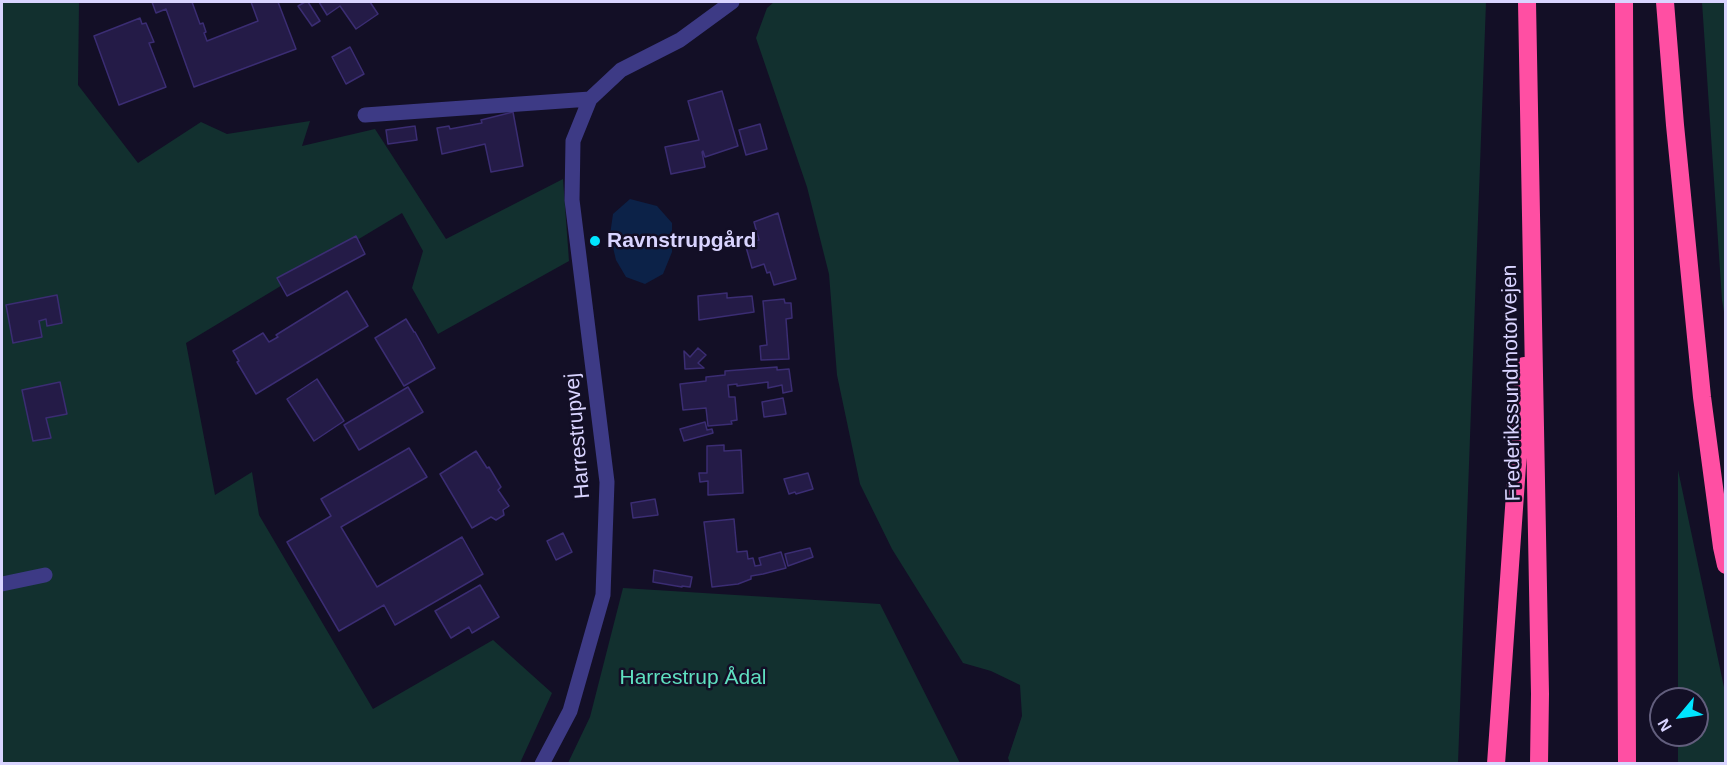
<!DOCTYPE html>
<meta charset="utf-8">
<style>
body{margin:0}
#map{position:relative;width:1727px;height:765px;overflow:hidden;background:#130f26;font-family:Helvetica,sans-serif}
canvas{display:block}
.frame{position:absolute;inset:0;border:3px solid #d9d4ff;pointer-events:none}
.north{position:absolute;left:1649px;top:687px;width:60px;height:60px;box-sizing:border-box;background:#130f26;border:2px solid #625e7d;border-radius:50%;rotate:241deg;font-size:16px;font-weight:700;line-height:24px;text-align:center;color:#d9d4ff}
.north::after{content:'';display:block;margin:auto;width:21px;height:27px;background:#00e5ff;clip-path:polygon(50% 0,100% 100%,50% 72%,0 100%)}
</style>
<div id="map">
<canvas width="1727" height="765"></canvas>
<div class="frame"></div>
<div class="north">N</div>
</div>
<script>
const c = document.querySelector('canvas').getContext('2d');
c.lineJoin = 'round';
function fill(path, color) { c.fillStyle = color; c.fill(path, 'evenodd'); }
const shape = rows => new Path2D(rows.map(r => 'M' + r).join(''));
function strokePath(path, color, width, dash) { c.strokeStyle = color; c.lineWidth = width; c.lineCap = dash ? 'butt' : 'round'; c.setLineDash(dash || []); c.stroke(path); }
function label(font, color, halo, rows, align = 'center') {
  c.font = font + ' Helvetica,sans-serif'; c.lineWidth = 5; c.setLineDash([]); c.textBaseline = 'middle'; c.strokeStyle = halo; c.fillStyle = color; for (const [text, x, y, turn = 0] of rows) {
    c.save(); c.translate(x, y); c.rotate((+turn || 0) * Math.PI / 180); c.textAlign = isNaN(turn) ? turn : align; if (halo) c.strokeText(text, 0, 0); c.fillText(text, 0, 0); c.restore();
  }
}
fill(shape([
 [2,2,79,2,78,85,138,163,201,122,227,134,310,121,302,146,375,129,446,239,563,179,569,261,438,334,412,288,423,251,402,213,186,343,215,495,252,472,259,515,373,709,493,640,552,693,520,763,2,763],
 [774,2,1486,2,1458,763,1010,763,1008,758,1022,716,1020,685,991,671,963,663,892,549,860,484,837,375,829,274,807,187,756,38,767,8],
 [1702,2,1725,2,1725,318,1722,300],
 [1678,470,1725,692,1725,763,1678,763,1678,735,1697,735,1697,699,1678,699],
 [623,588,880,604,960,763,568,763,590,717]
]), '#12302f');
fill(shape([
 [630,199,657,206,672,223,672,252,663,274,645,284,626,277,616,260,610,235,613,214]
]), '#0c2248');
const building = shape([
 [152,2,192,2,200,24,203,23,206,32,204,33,207,41,258,21,251,2,278,2,296,49,194,87,166,9,156,13,152,2],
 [305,2,308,2,320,21,312,26,298,6,305,2],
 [319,2,370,2,378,14,356,29,340,6,327,15,319,2],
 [140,18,142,24,146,23,154,42,149,43,166,87,119,105,94,36,140,18],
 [350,47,364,74,346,84,332,57,350,47],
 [722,91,738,146,705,157,703,151,702,152,705,167,671,174,665,147,699,140,688,101,722,91],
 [513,112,523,166,491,172,485,144,442,154,437,128,449,126,450,129,482,123,481,120,513,112],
 [760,124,767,149,746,155,739,130,760,124],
 [415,126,417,140,388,144,386,130,415,126],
 [778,213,796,279,774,285,770,272,767,273,764,264,752,268,746,247,754,244,753,241,759,240,754,222,778,213],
 [356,236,365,254,287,296,277,278,356,236],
 [591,236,596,236,598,247,593,247,591,236],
 [347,291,368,326,256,394,237,362,239,361,233,351,263,333,269,342,278,337,276,335,347,291],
 [727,293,727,298,752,296,754,312,699,320,698,296,727,293],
 [57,295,62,323,47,326,46,319,39,321,42,337,13,343,6,305,57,295],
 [784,299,785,303,791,303,792,318,786,319,789,359,761,360,760,346,767,345,763,301,784,299],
 [406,319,414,332,415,332,435,368,404,386,375,338,406,319],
 [698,348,706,355,698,363,704,368,685,369,684,351,690,357,698,348],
 [777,367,777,370,789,369,792,391,783,393,782,385,768,388,768,382,737,386,737,384,728,385,729,397,735,397,737,420,731,421,732,424,708,426,706,408,683,410,680,384,706,381,706,377,725,375,725,371,777,367],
 [317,379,344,421,314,441,287,399,317,379],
 [60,382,67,414,46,418,51,438,33,441,22,390,60,382],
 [408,387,423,412,359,450,344,425,408,387],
 [783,398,786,414,764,417,762,402,783,398],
 [705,422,707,430,712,429,713,433,684,441,680,429,705,422],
 [724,445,724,451,741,450,743,493,708,495,708,481,700,482,699,473,707,473,707,446,724,445],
 [409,448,427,477,341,527,377,587,462,537,483,574,395,625,384,605,339,631,287,542,331,516,321,499,409,448],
 [476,451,487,468,489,467,501,487,498,490,509,506,503,510,504,515,496,520,491,517,472,528,440,474,476,451],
 [808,473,813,489,796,494,795,492,789,494,784,479,808,473],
 [655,499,658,515,633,518,631,503,655,499],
 [734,519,737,552,747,551,748,559,753,558,755,566,761,565,759,558,781,552,786,568,763,574,751,576,751,579,738,584,712,587,704,522,734,519],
 [563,533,572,552,556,560,547,541,563,533],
 [810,548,813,557,788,566,785,554,810,548],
 [654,570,692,577,690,587,682,586,682,587,653,582,654,570],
 [480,585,499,617,472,633,469,627,451,638,435,611,480,585]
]);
fill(building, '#241b47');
strokePath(building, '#3b2d73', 1.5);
strokePath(shape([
 [2,584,45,575]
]), '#3d3a85', 15);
strokePath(shape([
 [365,115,590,99],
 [542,764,570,711,603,595,607,482,572,200,573,141,590,99,621,70,680,40,732,2]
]), '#3d3a85', 15);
strokePath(shape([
 [1527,2,1540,694,1539,764],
 [1624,2,1627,764],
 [1665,2,1675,125,1702,397,1722,547,1726,565],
 [1496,764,1524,366]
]), '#ff4fa3', 18);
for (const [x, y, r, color] of [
 [595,241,6,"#00e5ff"]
]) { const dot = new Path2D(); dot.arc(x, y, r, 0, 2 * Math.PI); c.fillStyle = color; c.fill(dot); strokePath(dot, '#130f26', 2); }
label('bold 21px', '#d9d4ff', '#130f26', [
 ["Ravnstrupgård",607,241]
], 'left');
label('21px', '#d9d4ff', '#130f26', [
 ["Frederikssundmotorvejen",1512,383,-91],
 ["Harrestrupvej",578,436,-95]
]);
label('21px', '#5fe0c0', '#130f26', [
 ["Harrestrup Ådal",693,678]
]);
</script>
